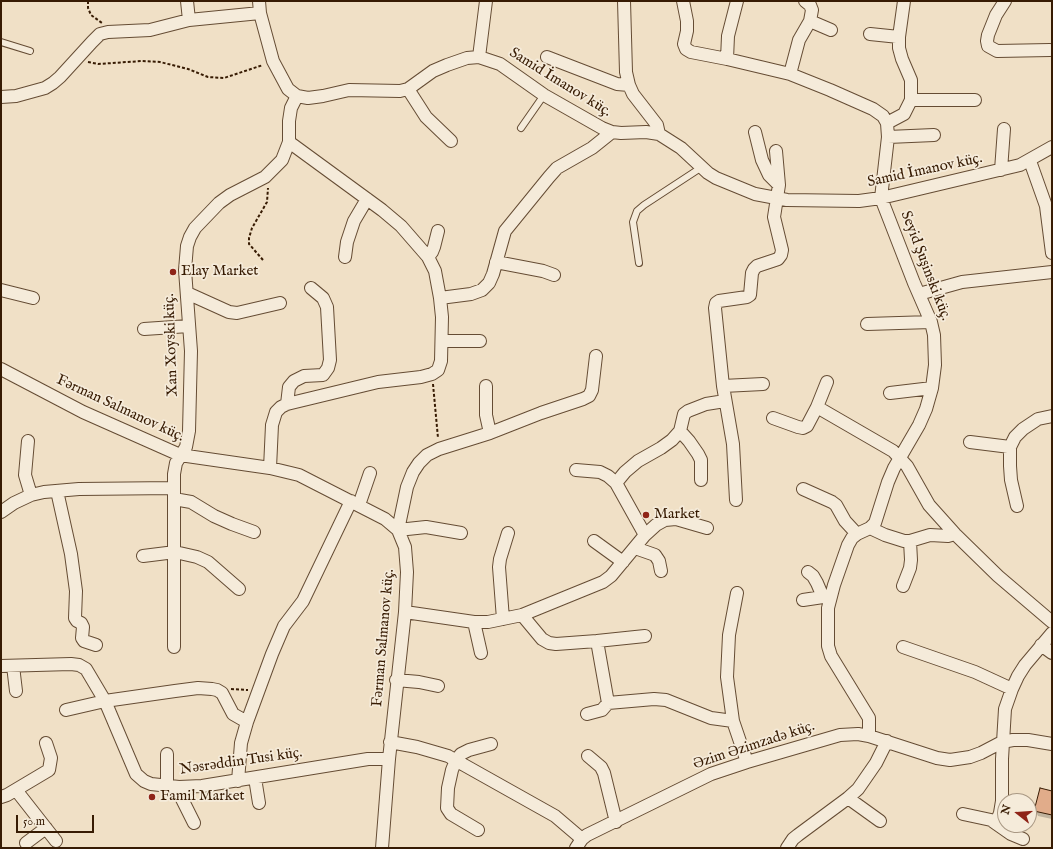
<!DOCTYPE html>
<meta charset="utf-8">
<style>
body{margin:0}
#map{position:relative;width:1053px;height:849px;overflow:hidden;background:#f0e0c6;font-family:"IM FELL English",serif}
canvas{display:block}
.frame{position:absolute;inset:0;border:2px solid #371b03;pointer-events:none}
.north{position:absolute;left:997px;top:793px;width:40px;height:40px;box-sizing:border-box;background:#f5ebda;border:1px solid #a99884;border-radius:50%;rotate:287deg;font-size:11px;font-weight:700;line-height:16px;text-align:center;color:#371b03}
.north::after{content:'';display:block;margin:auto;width:14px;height:18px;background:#8f2418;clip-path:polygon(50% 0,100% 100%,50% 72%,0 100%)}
.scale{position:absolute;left:16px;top:815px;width:78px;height:18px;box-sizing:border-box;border:2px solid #371b03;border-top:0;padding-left:5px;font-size:12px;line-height:14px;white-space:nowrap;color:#371b03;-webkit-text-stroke:3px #f5ebda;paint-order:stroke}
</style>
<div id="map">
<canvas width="1053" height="849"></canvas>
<div class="frame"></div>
<div class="north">N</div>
<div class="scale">50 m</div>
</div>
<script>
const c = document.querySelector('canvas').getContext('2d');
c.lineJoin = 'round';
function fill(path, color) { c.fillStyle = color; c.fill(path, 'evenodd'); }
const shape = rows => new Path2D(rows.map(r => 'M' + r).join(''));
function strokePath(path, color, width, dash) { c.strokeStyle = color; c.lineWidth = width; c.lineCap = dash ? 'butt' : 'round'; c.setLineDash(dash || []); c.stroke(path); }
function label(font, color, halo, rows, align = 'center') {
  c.font = font + ' "IM FELL English",serif'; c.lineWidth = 3.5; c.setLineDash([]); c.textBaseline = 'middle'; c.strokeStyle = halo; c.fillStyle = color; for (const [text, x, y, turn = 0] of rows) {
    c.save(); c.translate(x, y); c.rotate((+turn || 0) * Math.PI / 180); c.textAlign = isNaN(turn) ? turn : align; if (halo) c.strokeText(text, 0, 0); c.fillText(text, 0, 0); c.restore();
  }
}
fill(shape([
 [1052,792,1052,819,1038,816,1035,810]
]), '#0003');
const building = shape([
 [1040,788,1052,791,1052,815,1034,811,1040,788]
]);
fill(building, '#e1ac8a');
strokePath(building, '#371b03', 1);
const lane = shape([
 [1,42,30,51],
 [521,128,544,95],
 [639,263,633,222,637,211,644,205,702,167]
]);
const street = shape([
 [187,1,189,20],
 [259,1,260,13,273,61,288,89,297,96],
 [624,1,626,72,629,85,633,94,657,125,659,134],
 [683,1,687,21,687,31,684,44,686,49,691,52,727,59],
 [737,1,728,36,727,59,790,74,830,90,873,109,883,116,887,123,888,137,881,198,914,283,931,322,934,335,935,365,932,388,926,409,919,425,894,468,888,482,875,523,870,528,857,534,852,538,848,545,834,585,828,608,828,646,831,656,869,718,869,736],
 [1005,1,996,15,988,35,987,41,988,46,997,51,1050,50],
 [810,21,831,30],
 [870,34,899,37],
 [479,57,486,1],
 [547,57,617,84,629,85],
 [790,74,799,40,810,21,812,10,810,5,805,1],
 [408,89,426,117,451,141],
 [297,96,308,98,323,96,349,90,400,91,408,89,433,71,447,65,467,58,479,57,500,64,544,95,602,128,612,132,621,133,646,132,659,134,681,148,708,173,716,178,755,194,787,200,859,201,881,198,1020,165,1052,147],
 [1,97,16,96,45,88,53,83,60,77,92,42,100,34,108,32,150,30,189,20,260,13],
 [911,100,975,100],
 [887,123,904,114,911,100,911,80,902,59,899,48,899,37,904,1],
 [888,137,934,135],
 [776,151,779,185],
 [1030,161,1046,206,1052,253],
 [1001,170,1004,129],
 [345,257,347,242,354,221,367,199],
 [428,257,432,252,434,247,438,231],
 [496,262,543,271,554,275],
 [1,290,33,298],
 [187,293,229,312,237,313,280,303],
 [919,294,962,282,1052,272],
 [440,298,471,294,482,290,489,283,493,274,505,231,549,177,557,168,592,148,612,132],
 [867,324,931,322],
 [144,329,189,326],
 [442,341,480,341],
 [1,369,83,412,180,455,270,468,299,475,385,519,398,530,405,547,407,572,405,612,389,759,382,848],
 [486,386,486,415,490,433],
 [723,386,763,384],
 [890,393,932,388],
 [287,404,289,387,294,381,304,376,323,375,328,368,330,360,327,307,323,298,311,288],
 [817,407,893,451,907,466,929,505,955,534,998,576,1052,622],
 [773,418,798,427,803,428,807,426,817,407,827,382],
 [680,431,689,441,698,454,701,460,701,480],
 [28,441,25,475,31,495],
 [970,442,1010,447],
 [270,468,272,425,276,412,281,407,287,404,378,382,421,377,432,374,438,370,441,361,442,317,440,298,435,271,428,257,401,226,382,210,289,142],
 [576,470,600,472,608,476,616,483],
 [803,489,832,502,836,505,845,521,857,534],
 [57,491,71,554,76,591,75,618,77,621,81,623,83,627,82,638,84,641,96,645],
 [174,499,191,502,214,516,232,524,254,532],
 [736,500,733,444,723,386,715,308,716,303,719,301,747,297,750,295,752,273,754,269,757,266,778,259,781,255,782,250,774,217,779,185,769,175,762,160,755,132],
 [359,505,370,473],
 [1017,506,1011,480,1010,466,1010,447,1015,437,1023,429,1038,419,1052,416],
 [1,512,14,503,31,495,44,492,79,489,174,488],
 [870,528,885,535,904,541,910,541,930,535,948,536,955,534],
 [461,533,426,527,398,530,407,487,413,472,419,463,427,455,439,449,490,433,541,413,583,399,589,396,592,390,596,356],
 [645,535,616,483,625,472,638,461,661,448,672,440,680,431,684,414,688,411,706,404,725,401],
 [594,541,623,562],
 [635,548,655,555,659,561,661,571],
 [143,556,175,552,197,557,208,562,239,589],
 [808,572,813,576,817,583,823,597],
 [903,586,910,568,911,560,910,541],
 [737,593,729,635,727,677,733,721,747,762],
 [803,600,823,597,829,598],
 [405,612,474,622,488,622,522,615,603,582,611,576,645,535,656,525,665,520,676,519,707,528],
 [522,615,542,639,549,643,556,644,597,641,608,703,654,699,666,700,711,718,733,721],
 [503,619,499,567,500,559,508,533],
 [474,622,481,653],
 [597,641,645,636],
 [1041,645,1052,653],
 [174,647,174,474,176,463,186,447,189,431,191,351,185,270,187,246,190,237,195,228,219,203,230,195,265,177,282,160,289,142,289,121,291,108,297,96],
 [903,647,975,672,1012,689],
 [1,666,71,664,79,665,86,669,105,701,136,774,144,781,151,784,179,787,202,786,368,759,389,759],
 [13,666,16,691],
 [396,680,419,682,438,686],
 [66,710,105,701,175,691,198,688,212,689,217,690,222,693,233,714,247,722],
 [587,714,602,710,608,703],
 [390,742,417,747,448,756,555,816,582,839],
 [588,756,601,767,604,773,616,822],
 [255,778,259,803],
 [238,781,241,743,247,722,272,654,284,626,303,601,351,501],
 [167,786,167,754],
 [179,787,181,797,194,823],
 [16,790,56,841],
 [1,797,7,795,49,770,51,758,46,743],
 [848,798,880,821],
 [963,814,991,820,1011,834,1023,839],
 [996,823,1000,813,1002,801,1002,759,1005,709,1012,689,1018,676,1025,665,1052,633],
 [478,830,451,814,447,808,448,788,452,770,456,760,461,754,469,750,491,744],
 [26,843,46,828],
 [576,848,582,839,587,835,711,774,747,762,840,735,858,734,869,736,937,758,950,760,970,757,981,753,1002,742,1013,740,1028,740,1052,744],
 [787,848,793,839,798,835,848,798,858,789,876,763,887,741]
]);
strokePath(lane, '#654c34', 8);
strokePath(street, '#654c34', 14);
strokePath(shape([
 [88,1,88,8,91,15,102,23],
 [88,62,98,64,142,61,160,62,188,69,208,77,224,78,263,65],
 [263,260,249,244,249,238,252,228,267,202,268,188],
 [433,384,438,438],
 [231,689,248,690]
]), '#371b03', 2, [3, 2]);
strokePath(lane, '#f5ebda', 6);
strokePath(street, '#f5ebda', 12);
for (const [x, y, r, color] of [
 [173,272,4,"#8f2418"],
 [646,515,4,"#8f2418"],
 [152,797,4,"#8f2418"]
]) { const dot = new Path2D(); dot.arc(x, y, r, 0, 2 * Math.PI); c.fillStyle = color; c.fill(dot); strokePath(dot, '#f5ebda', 1.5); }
label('15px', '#371b03', '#f5ebda', [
 ["Samid İmanov küç.",560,83,32],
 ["Samid İmanov küç.",925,171,-12],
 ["Seyid Şuşinski küç.",925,266,69],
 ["Xan Xoyski küç.",172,345,-92],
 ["Fərman Salmanov küç.",120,409,25],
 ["Fərman Salmanov küç.",384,638,-85],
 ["Əzim Əzimzadə küç.",754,746,-18],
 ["Nəsrəddin Tusi küç.",241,762,-8]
]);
label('15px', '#371b03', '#f5ebda', [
 ["Elay Market",181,272],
 ["Market",654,515],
 ["Famil Market",160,797]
], 'left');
</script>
